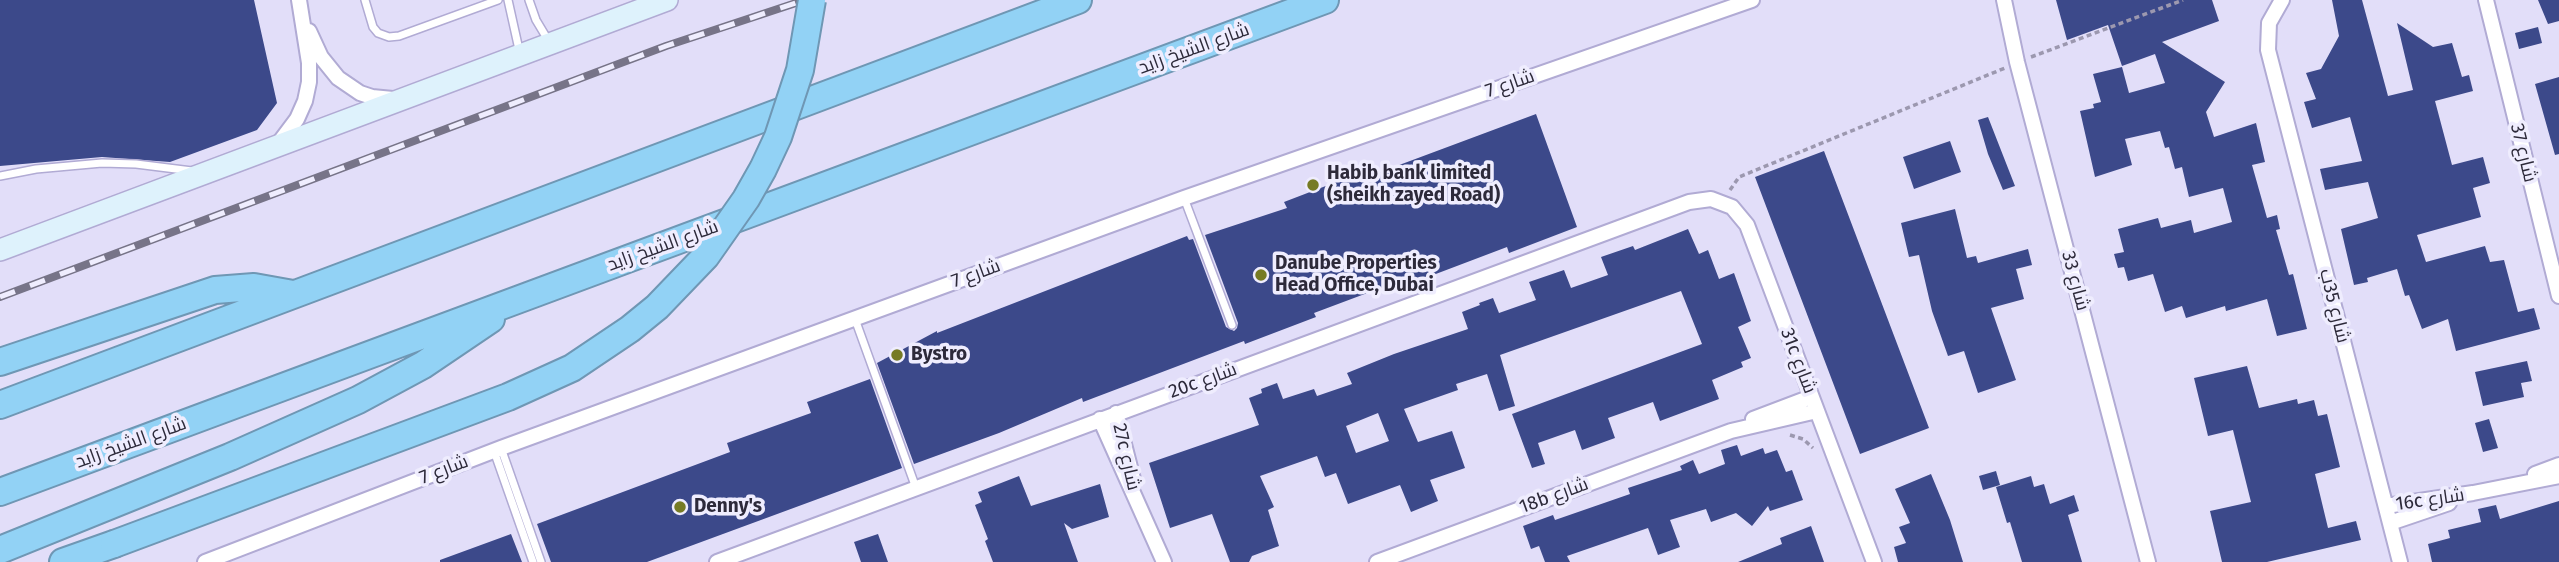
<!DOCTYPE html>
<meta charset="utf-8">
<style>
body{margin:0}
canvas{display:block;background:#e2def9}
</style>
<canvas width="2559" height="562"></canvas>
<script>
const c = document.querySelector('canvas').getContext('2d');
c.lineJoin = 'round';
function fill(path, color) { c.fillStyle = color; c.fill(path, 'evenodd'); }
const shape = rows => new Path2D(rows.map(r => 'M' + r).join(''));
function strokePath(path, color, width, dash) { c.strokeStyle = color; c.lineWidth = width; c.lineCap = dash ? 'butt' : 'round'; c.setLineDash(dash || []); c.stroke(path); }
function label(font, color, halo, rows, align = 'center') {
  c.font = font + ' "Fira Sans",Cairo,sans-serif'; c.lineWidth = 7; c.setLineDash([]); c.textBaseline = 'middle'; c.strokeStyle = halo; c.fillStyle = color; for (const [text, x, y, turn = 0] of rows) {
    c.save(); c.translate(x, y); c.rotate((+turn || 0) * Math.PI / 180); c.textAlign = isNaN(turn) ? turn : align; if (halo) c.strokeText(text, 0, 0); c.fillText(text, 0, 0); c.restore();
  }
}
fill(shape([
 [0,0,254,0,277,103,257,130,170,162,102,157,0,166],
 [2056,0,2212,0,2219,21,2162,42,2225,82,2206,112,2214,137,2256,123,2265,162,2252,165,2267,218,2277,215,2280,229,2276,230,2289,275,2293,274,2307,329,2277,336,2267,299,2226,311,2225,306,2186,318,2182,306,2165,312,2153,274,2128,281,2124,267,2118,268,2114,254,2124,252,2118,229,2158,218,2161,228,2191,220,2194,233,2232,222,2223,188,2189,197,2182,167,2175,169,2169,147,2165,148,2160,131,2125,139,2132,165,2095,177,2080,111,2094,108,2093,104,2101,102,2093,74,2122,67,2129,93,2165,83,2155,54,2122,66,2108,25,2067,40],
 [2332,0,2362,0,2388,96,2413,90,2397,23,2433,47,2452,43,2462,77,2469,75,2473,91,2435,101,2452,165,2483,157,2490,183,2473,188,2481,217,2417,235,2426,262,2485,246,2490,262,2504,260,2518,312,2534,308,2540,329,2456,351,2448,319,2422,329,2409,295,2405,296,2397,269,2367,278,2368,282,2354,285,2341,229,2378,218,2368,182,2325,190,2320,169,2362,161,2350,117,2312,128,2304,102,2316,99,2306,73,2321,69,2339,36],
 [2538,0,2559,0,2559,21,2548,24],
 [2538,27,2542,43,2519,49,2515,33],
 [2559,77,2559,154,2555,155,2535,84],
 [1536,114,1577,227,1509,253,1507,247,1412,283,1410,277,1314,313,1316,317,1245,344,1244,341,1083,402,1082,398,999,433,914,464,877,363,937,331,937,333,1187,236,1189,240,1193,239,1226,327,1234,331,1237,328,1238,323,1205,235,1287,208,1284,202,1357,174,1359,180],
 [1988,117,2015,186,2003,190,1988,154,1978,120],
 [1950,141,1961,172,1914,189,1903,157],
 [1824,151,1929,428,1860,454,1755,177],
 [1955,209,1967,258,1976,256,1978,263,2028,249,2032,265,2016,269,2024,299,1991,308,2016,380,1978,393,1964,351,1948,356,1932,311,1919,255,1909,257,1901,223],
 [1688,229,1699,254,1708,250,1719,279,1734,273,1751,321,1738,327,1751,358,1741,362,1743,367,1712,380,1719,399,1660,421,1653,402,1608,418,1615,438,1582,450,1575,430,1538,443,1545,464,1532,468,1512,414,1702,344,1681,291,1500,355,1515,406,1499,411,1487,374,1456,384,1458,390,1404,409,1418,442,1452,431,1465,468,1430,480,1438,501,1411,512,1400,485,1348,504,1336,473,1325,477,1317,456,1260,476,1274,507,1268,510,1279,546,1252,556,1249,562,1230,562,1212,514,1170,528,1149,463,1259,425,1249,398,1262,393,1261,389,1277,383,1283,399,1314,389,1317,396,1352,384,1347,373,1394,354,1468,329,1462,312,1480,305,1479,303,1493,298,1499,313,1536,300,1529,282,1564,270,1571,288,1608,275,1601,257,1633,246,1635,250],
 [1378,413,1389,441,1356,453,1346,426],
 [2527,361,2532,381,2521,383,2524,397,2483,406,2475,372],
 [2247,366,2259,408,2297,399,2298,404,2314,400,2318,416,2327,414,2340,467,2315,474,2328,528,2356,521,2361,540,2267,562,2222,562,2210,511,2251,502,2233,430,2208,436,2194,378],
 [870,379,902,468,647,562,551,562,537,524,730,452,727,443,811,413,807,402],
 [2489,419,2498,448,2483,452,2475,423],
 [1737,445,1741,456,1763,448,1765,454,1777,450,1786,472,1792,470,1803,500,1770,511,1768,506,1752,526,1736,513,1711,522,1706,509,1670,520,1680,547,1658,555,1648,528,1567,556,1570,562,1545,562,1539,546,1531,549,1523,526,1553,515,1555,520,1630,494,1628,488,1682,470,1680,466,1693,460,1699,474,1725,464,1721,450],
 [1996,471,2000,485,1983,490,1979,476],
 [1931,474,1950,520,1963,562,1898,562,1894,547,1906,543,1899,527,1910,523,1895,489],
 [1019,476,1031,506,1100,484,1109,517,1072,529,1064,523,1078,562,993,562,985,541,988,539,975,505,982,502,978,492],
 [2031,476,2034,487,2044,484,2050,504,2074,495,2079,511,2068,515,2082,562,2022,562,2010,522,2007,523,1996,487],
 [2559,501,2559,562,2432,562,2428,544,2450,538,2448,530,2481,522,2478,509,2496,505,2500,519],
 [1811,526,1824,562,1738,562,1782,544,1780,538],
 [511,534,522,562,440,562,440,560],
 [878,534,888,562,861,562,854,542]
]), '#3c498a');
const lane = shape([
 [365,0,373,27,378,33,389,37,399,36,498,0],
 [508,0,520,54],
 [529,0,536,20,548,40],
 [0,176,36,169,102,163,136,164,192,171],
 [1184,198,1232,325],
 [855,319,916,488],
 [501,448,541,562],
 [494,451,533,562]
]);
const street = shape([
 [2004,0,2017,62,2148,562],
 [2282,0,2269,23,2268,50,2400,562],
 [2486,0,2559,296],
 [309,31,321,57,338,78,360,93,372,97,393,99],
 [279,143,297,119,305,101,309,82,309,63,299,0],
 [1116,413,1133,479],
 [1100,419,1164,562],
 [1753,419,1811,397],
 [2535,474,2559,465],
 [2386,506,2473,493,2559,476],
 [2390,523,2449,503],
 [205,562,501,448,1184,198,1752,0],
 [717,562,1689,202,1711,199,1732,207,1747,225,1874,562],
 [1377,562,1731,431,1817,411]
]);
const secondary = shape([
 [0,250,667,0]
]);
const highway = shape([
 [0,362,215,290,254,287,293,294],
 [0,405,1078,0],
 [0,492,1325,0],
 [0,550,230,457,358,400,423,365,491,319],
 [63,562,114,544]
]);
strokePath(lane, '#b1abd4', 10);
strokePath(street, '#b1abd4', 18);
strokePath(secondary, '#b1abd4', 24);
strokePath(highway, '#6f97b4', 30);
strokePath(shape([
 [2031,57,2183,0],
 [1730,190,1739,177,2005,68],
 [1790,435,1803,439,1813,448]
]), '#9c98af', 3.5, [5, 3.5]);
strokePath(lane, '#fff', 7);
strokePath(street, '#fff', 14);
strokePath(secondary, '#def2fc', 21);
strokePath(highway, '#92d2f5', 26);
const rail = shape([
 [0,297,666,46,805,0]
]);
strokePath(rail, '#777488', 8);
strokePath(rail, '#efedfe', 5, [16]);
const highwayBridge = shape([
 [114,544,508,397,572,368,630,329,657,307,706,256,746,199,763,169,778,137,800,70,812,0]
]);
strokePath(highwayBridge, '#6f97b4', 30, []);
strokePath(highwayBridge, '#92d2f5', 26);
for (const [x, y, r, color] of [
 [1313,185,7,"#767b24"],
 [1261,275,7,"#767b24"],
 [897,355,7,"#767b24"],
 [680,507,7,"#767b24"]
]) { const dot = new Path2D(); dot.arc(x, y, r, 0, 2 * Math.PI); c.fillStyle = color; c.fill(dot); strokePath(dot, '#efedfe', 2.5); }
label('19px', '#2d2a3a', '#efedfe', [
 ["شارع الشيخ زايد",1194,49,-20],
 ["شارع 7",1510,84,-19],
 ["شارع 37",2523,153,76],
 ["شارع الشيخ زايد",663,246,-20],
 ["شارع 7",976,274,-20],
 ["شارع 33",2075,281,75],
 ["شارع 35ب",2334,306,76],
 ["31c شارع",1798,361,69],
 ["20c شارع",1203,381,-20],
 ["شارع الشيخ زايد",131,443,-20],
 ["27c شارع",1126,457,77],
 ["شارع 7",444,470,-21],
 ["18b شارع",1554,496,-20],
 ["16c شارع",2430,500,-8]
]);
label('bold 19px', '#2d2a3a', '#efedfe', [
 ["Habib bank limited",1327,174],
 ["(sheikh zayed Road)",1327,196],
 ["Danube Properties",1275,264],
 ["Head Office, Dubai",1275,286],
 ["Bystro",911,355],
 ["Denny's",694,507]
], 'left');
</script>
